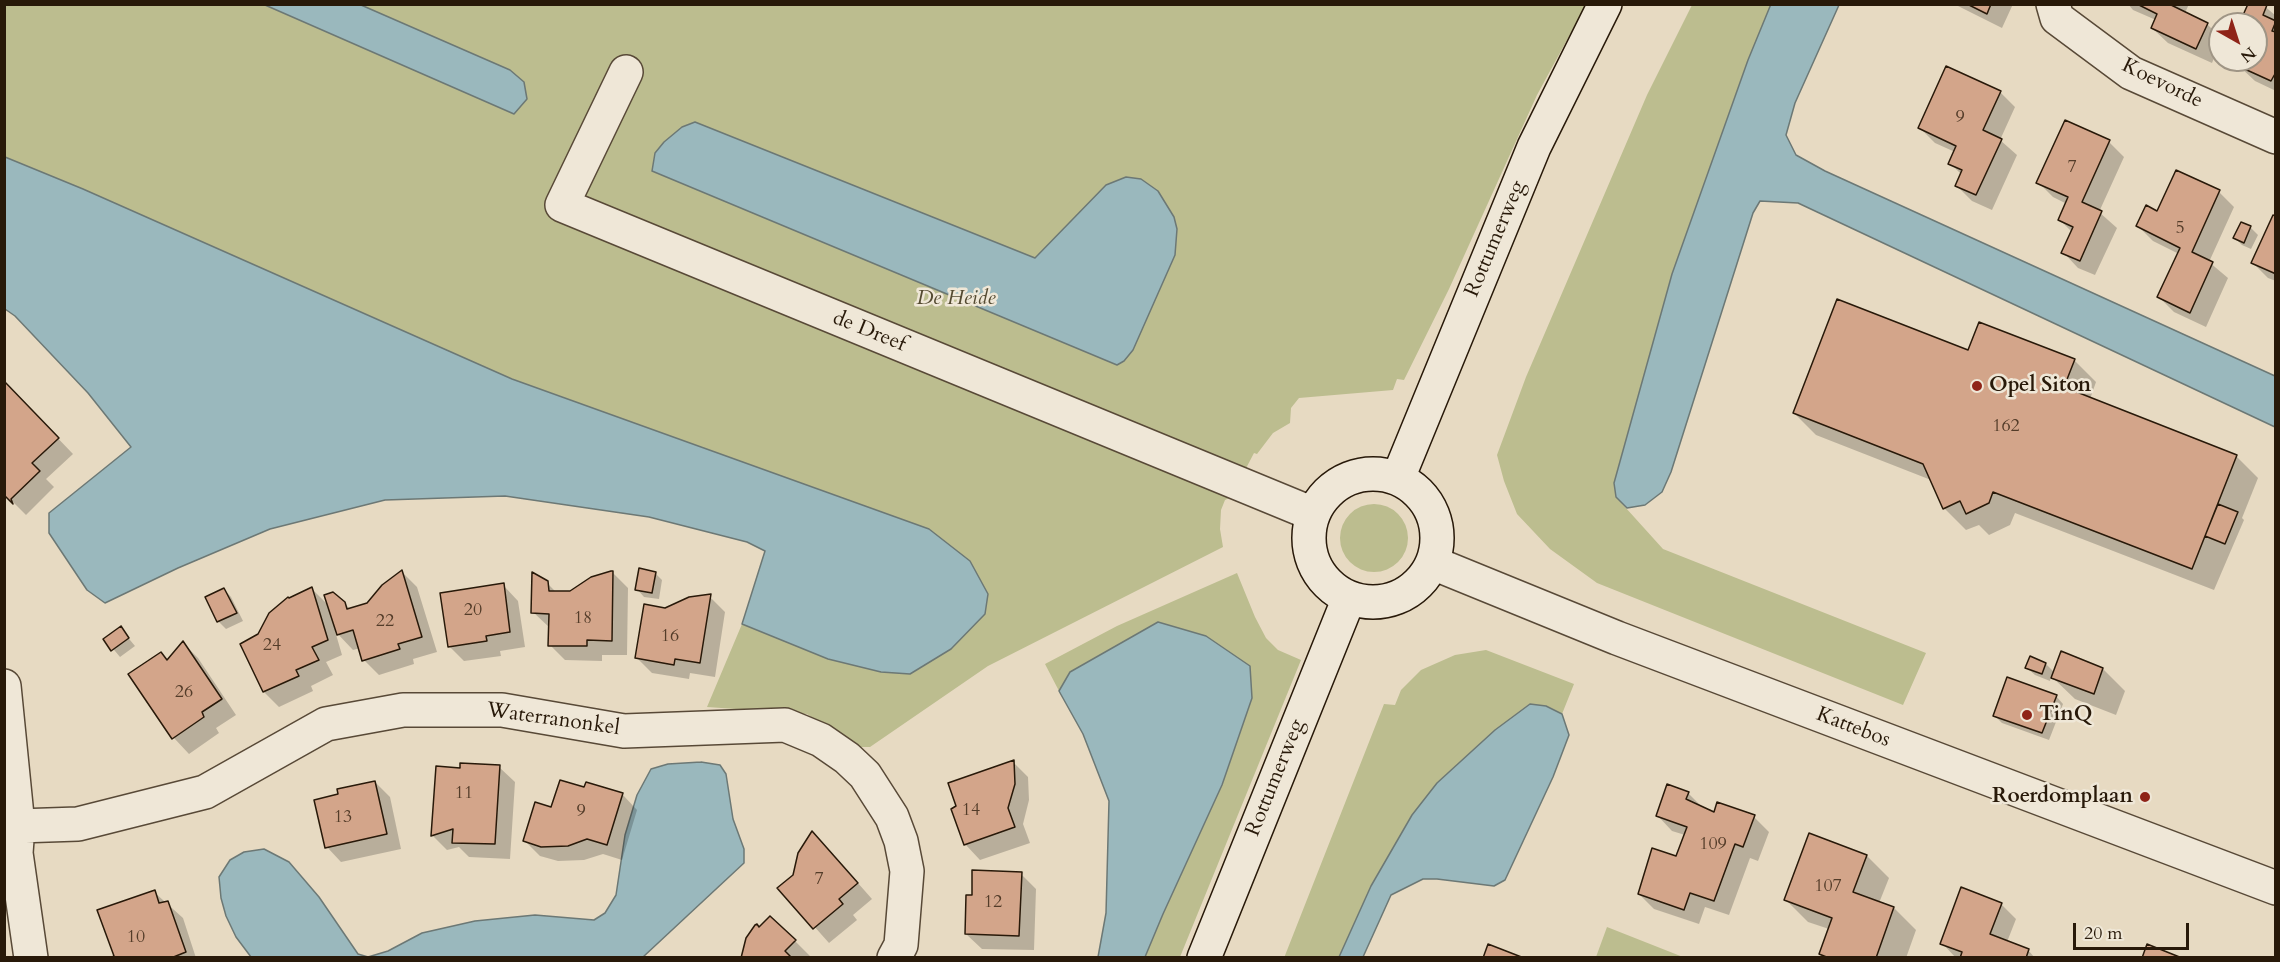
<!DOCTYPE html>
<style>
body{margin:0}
#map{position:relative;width:2280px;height:962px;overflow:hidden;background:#e7dac2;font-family:Cardo,serif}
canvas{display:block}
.frame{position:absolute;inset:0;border:6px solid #281909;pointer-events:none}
.north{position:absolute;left:2208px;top:12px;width:60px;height:60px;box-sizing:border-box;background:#efe7d7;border:2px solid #9f9585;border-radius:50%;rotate:141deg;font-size:16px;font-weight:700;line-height:24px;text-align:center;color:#281909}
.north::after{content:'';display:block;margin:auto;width:21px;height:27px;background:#8f2418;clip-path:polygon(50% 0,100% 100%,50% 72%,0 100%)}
.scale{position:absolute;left:2073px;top:923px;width:116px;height:27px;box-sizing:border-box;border:3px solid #281909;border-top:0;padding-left:8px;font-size:18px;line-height:21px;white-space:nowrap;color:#281909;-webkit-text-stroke:4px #efe7d7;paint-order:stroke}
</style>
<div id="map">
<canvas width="2280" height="962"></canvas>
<div class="frame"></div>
<div class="north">N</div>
<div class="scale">20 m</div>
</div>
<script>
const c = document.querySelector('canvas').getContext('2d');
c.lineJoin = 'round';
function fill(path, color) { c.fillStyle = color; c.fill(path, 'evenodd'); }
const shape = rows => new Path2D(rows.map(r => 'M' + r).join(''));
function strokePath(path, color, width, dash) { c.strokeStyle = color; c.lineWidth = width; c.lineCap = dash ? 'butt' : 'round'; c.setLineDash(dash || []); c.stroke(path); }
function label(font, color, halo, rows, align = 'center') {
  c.font = font + ' Cardo,serif'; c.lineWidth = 5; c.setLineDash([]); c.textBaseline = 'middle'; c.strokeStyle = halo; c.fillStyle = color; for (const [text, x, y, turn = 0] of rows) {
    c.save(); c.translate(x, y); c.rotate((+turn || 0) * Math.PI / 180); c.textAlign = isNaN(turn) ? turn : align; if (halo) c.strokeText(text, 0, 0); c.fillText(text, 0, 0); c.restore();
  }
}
fill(shape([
 [4,5,1586,5,1537,95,1449,289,1404,380,1397,379,1393,390,1299,398,1291,408,1290,423,1273,433,1257,454,1254,453,1231,497,1225,500,1221,510,1220,529,1223,547,988,666,870,747,855,747,807,714,707,707,742,624,828,659,985,614,5,245],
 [1692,5,1771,5,1748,60,1672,274,1614,483,1616,497,1663,549,1926,653,1903,705,1597,583,1550,549,1517,514,1504,481,1497,455,1526,377,1647,95],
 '1340 538a34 34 0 1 1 68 0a34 34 0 1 1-68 0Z',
 [1237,573,1255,617,1266,638,1278,650,1301,660,1180,957,1145,957,1163,914,1222,785,1252,698,1158,622,1070,672,1059,691,1045,664,1117,626],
 [1486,650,1574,684,1562,714,1546,706,1412,815,1371,886,1339,957,1284,958,1384,704,1395,705,1401,690,1421,670,1455,655],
 [1607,927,1683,957,1596,957]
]), '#bcbd8f');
const water = shape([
 [1771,4,1839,5,1795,103,1786,135,1796,155,1825,171,2275,376,2275,427,1798,203,1760,201,1753,213,1671,472,1662,492,1645,505,1627,508,1616,497,1614,483,1672,274,1748,60,1771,4],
 [265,5,361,5,510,70,524,82,527,99,514,114,265,5],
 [695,122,1035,258,1106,185,1126,177,1141,179,1158,191,1174,217,1177,229,1175,255,1133,350,1124,361,1117,365,652,171,655,153,664,142,682,127,695,122],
 [5,157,83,189,512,379,929,529,970,561,988,594,985,614,951,649,910,674,881,672,828,659,742,624,765,551,747,542,649,517,505,496,385,500,270,529,178,568,105,603,87,590,49,533,49,513,131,447,88,393,15,316,5,309,5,157],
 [1158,622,1206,636,1250,666,1252,698,1222,785,1163,914,1145,957,1098,957,1106,913,1109,801,1083,734,1059,691,1070,672,1158,622],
 [1530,704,1546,706,1562,714,1569,735,1553,777,1505,880,1494,886,1437,879,1423,879,1391,895,1363,957,1339,957,1371,886,1412,815,1437,783,1495,730,1530,704],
 [701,762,720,765,726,774,733,819,744,849,744,863,643,957,251,957,236,937,226,916,221,898,219,877,230,860,244,852,264,849,289,862,319,897,358,954,368,957,388,951,422,933,475,921,535,915,594,920,605,913,616,895,625,835,637,795,651,769,668,764,701,762]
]);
fill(water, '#9ab8bd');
strokePath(water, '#6c7875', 1.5);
fill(shape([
 [1954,4,2013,4,2002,28],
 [2128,4,2189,4,2185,13,2207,24,2220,37,2220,44,2212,63,2168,43,2152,28,2156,20,2133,10],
 [2249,4,2262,4,2276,16,2276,91,2255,81,2239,66,2242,60,2256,60,2256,24,2240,24],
 [2000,92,2015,107,2000,140,2017,155,1992,210,1972,201,1957,186,1962,175,1950,163,1955,152,1935,143,1920,128],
 [2109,142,2124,157,2099,212,2117,228,2095,275,2078,268,2063,252,2072,232,2059,219,2067,204,2053,197,2038,182],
 [2219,192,2234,207,2209,262,2228,278,2206,327,2174,312,2159,297,2179,254,2153,241,2138,226,2158,213],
 [2276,218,2276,281,2268,278,2253,263],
 [2250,227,2258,235,2251,249,2242,245,2235,238],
 [1969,352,2074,360,2096,382,2090,399,2236,456,2258,478,2242,518,2244,520,2214,590,2015,513,2010,525,1989,535,1979,525,1966,530,1944,508,1931,480,1816,435,1794,413],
 [4,382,73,454,46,479,54,487,26,515,4,493],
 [402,572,417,587,437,652,413,659,414,664,379,675,364,660,360,648,353,650,335,631,342,655,326,662,333,675,311,686,313,691,279,707,264,692,242,644,259,635,312,589,330,607,344,603,350,609,368,604],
 [613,573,628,588,627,655,602,655,602,661,565,660,550,645,550,628,533,612,547,583,557,593,570,593],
 [655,573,662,580,659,599,644,597,637,589],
 [503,585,518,601,525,647,500,651,501,656,464,661,449,646],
 [224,589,231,597,243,621,226,629,218,621],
 [710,597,725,612,715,677,690,673,689,679,652,673,637,658,665,609],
 [120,628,135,646,120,657,105,639],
 [183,643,198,658,236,715,216,728,219,733,189,754,174,738,130,675,168,661],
 [2046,664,2055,673,2103,669,2125,691,2116,715,2075,699,2051,676,2050,681,2035,675,2027,668],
 [2056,696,2063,704,2049,740,2002,723,1995,716],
 [1013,762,1028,777,1029,800,1023,824,1030,843,980,860,965,844],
 [499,767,515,782,510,859,469,857,459,847,447,850,432,835,461,770],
 [375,782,390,797,401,849,341,862,326,846,340,795],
 [584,789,622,794,637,810,622,860,603,854,584,860,558,861,540,856,525,841,552,809],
 [1688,793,1704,809,1714,814,1754,817,1769,832,1758,861,1750,858,1729,915,1705,907,1699,924,1654,909,1639,894,1677,858,1685,835,1672,831,1657,815],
 [827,848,872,899,853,915,857,920,829,943,780,888],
 [1867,856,1889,878,1879,903,1894,908,1916,930,1906,958,1824,958,1820,953,1829,929,1808,922,1786,900],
 [1021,874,1036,889,1034,950,982,949,966,934,973,897],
 [154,892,183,918,196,958,114,958],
 [2001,904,2016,919,2007,942,2028,950,2035,958,1956,958,1942,943],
 [759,929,795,941,810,956,742,958,747,939]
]), '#0003');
const building = shape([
 [1967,4,1991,4,1987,14,1967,4],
 [2137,4,2169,4,2208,23,2196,49,2151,28,2157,14,2137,4],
 [2248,4,2267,5,2263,15,2276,21,2272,31,2276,32,2276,72,2271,81,2238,66,2240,60,2256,60,2256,24,2239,24,2248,4],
 [1946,66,2001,91,1983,130,2002,139,1976,195,1955,186,1962,170,1948,164,1956,146,1918,128,1946,66],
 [2065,120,2110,140,2082,202,2102,211,2080,261,2061,253,2073,227,2058,220,2068,197,2036,183,2065,120],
 [2176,170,2220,190,2192,252,2213,262,2190,313,2157,297,2180,248,2136,226,2146,205,2157,211,2176,170],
 [2273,215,2276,216,2276,274,2251,263,2273,215],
 [2241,222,2251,226,2244,243,2233,238,2241,222],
 [1837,299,1968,350,1979,322,2075,359,2064,387,2237,455,2192,569,1993,492,1989,503,1966,514,1960,501,1943,509,1923,464,1793,413,1837,299],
 [4,381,59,438,32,463,40,471,11,499,13,504,4,495,4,381],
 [2218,504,2238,512,2225,544,2205,536,2218,504],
 [639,568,656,572,652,593,635,590,639,568],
 [402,570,422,637,398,644,400,649,362,661,353,630,337,635,324,595,333,592,345,602,347,609,367,603,382,585,402,570],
 [611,571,613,571,612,641,587,640,587,646,548,646,549,614,531,613,532,572,548,581,549,591,570,591,591,577,611,571],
 [504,583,510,632,486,636,487,641,448,647,440,593,504,583],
 [312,587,328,640,312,647,319,660,296,670,299,676,263,692,240,644,258,634,269,613,288,597,289,598,312,587],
 [224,588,237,613,217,622,205,597,224,588],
 [711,594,700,663,675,659,674,665,635,658,644,604,665,608,689,597,711,594],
 [121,626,129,638,111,651,103,639,121,626],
 [183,641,222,699,202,712,204,717,172,739,128,674,161,652,167,660,183,641],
 [2061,651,2103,668,2094,694,2051,678,2061,651],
 [2030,656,2046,663,2042,674,2025,668,2030,656],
 [2007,677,2057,695,2042,733,1993,716,2007,677],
 [1014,760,1015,784,1008,808,1015,827,964,845,951,809,956,806,948,783,1014,760],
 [460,763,500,765,495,844,452,843,453,829,431,836,436,766,460,768,460,763],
 [560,780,584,787,586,782,623,793,607,845,587,839,568,846,541,847,523,841,535,802,551,807,560,780],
 [375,781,387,834,325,848,314,800,338,794,337,789,375,781],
 [1667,784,1689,792,1686,799,1714,812,1717,802,1755,815,1743,847,1735,844,1714,901,1690,893,1684,910,1638,894,1652,848,1676,856,1687,827,1656,816,1667,784],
 [812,831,858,883,839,899,843,904,813,929,777,888,793,875,798,853,812,831],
 [1809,833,1867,855,1853,892,1894,907,1876,958,1829,958,1819,954,1832,918,1784,900,1809,833],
 [972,870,1022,872,1019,936,965,934,966,895,972,895,972,870],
 [1961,887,2002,903,1990,934,2029,949,2026,958,1960,958,1962,952,1940,944,1961,887],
 [155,890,159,903,168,901,186,952,171,958,110,958,114,956,97,910,155,890],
 [770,916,796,940,785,951,792,958,741,958,746,938,755,925,757,924,759,927,770,916],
 [1488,944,1524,958,1483,958,1488,944],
 [2147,944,2182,958,2142,958,2147,944]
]);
fill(building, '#d3a58a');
strokePath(building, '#281909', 1.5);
const minor = shape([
 [2053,4,2057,18,2131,73,2276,137],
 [626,72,562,205,1313,514],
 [4,686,18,826,16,853,31,958],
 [18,826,78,824,205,792,326,724,403,710,502,710,624,731,785,725,821,740,847,758,865,775,892,817,901,841,907,871,901,945,894,958]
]);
const tertiary = shape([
 [1433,563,1617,638,2276,888]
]);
const secondary = shape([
 '1309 538a64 64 0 1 1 128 0a64 64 0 1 1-128 0Z',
 [1398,478,1534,147,1605,4],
 [1204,958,1349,598]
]);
strokePath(minor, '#584937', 36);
strokePath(tertiary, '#584937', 36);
strokePath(secondary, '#281909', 36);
strokePath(minor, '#efe7d7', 33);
strokePath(tertiary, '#efe7d7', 33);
strokePath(secondary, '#efe7d7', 33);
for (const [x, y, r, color] of [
 [1977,386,6,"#8f2418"],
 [2027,715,6,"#8f2418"],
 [2145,797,6,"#8f2418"]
]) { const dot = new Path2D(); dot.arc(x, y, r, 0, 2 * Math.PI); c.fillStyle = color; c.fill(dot); strokePath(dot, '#efe7d7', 2); }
label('18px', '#533c29', null, [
 ["9",1960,118],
 ["7",2072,168],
 ["5",2180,229],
 ["162",2006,427],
 ["20",473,611],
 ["18",583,619],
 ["22",385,622],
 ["16",670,637],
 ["24",272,646],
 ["26",184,693],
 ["11",464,794],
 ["14",971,811],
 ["9",581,812],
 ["13",343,818],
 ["109",1713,845],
 ["7",819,880],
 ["107",1828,887],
 ["12",993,903],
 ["10",136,938]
]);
label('21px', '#281909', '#efe7d7', [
 ["Koevorde",2162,84,26],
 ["Rottumerweg",1496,239,-67],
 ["de Dreef",869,332,22],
 ["Waterranonkel",553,720,8],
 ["Kattebos",1853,728,21],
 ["Rottumerweg",1276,778,-68]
]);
label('italic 21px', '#544a31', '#efe7d7', [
 ["De Heide",956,299]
]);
label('bold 21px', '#281909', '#efe7d7', [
 ["Opel Siton",1989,386],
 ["TinQ",2039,715],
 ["Roerdomplaan",2133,797,"right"]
], 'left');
</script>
